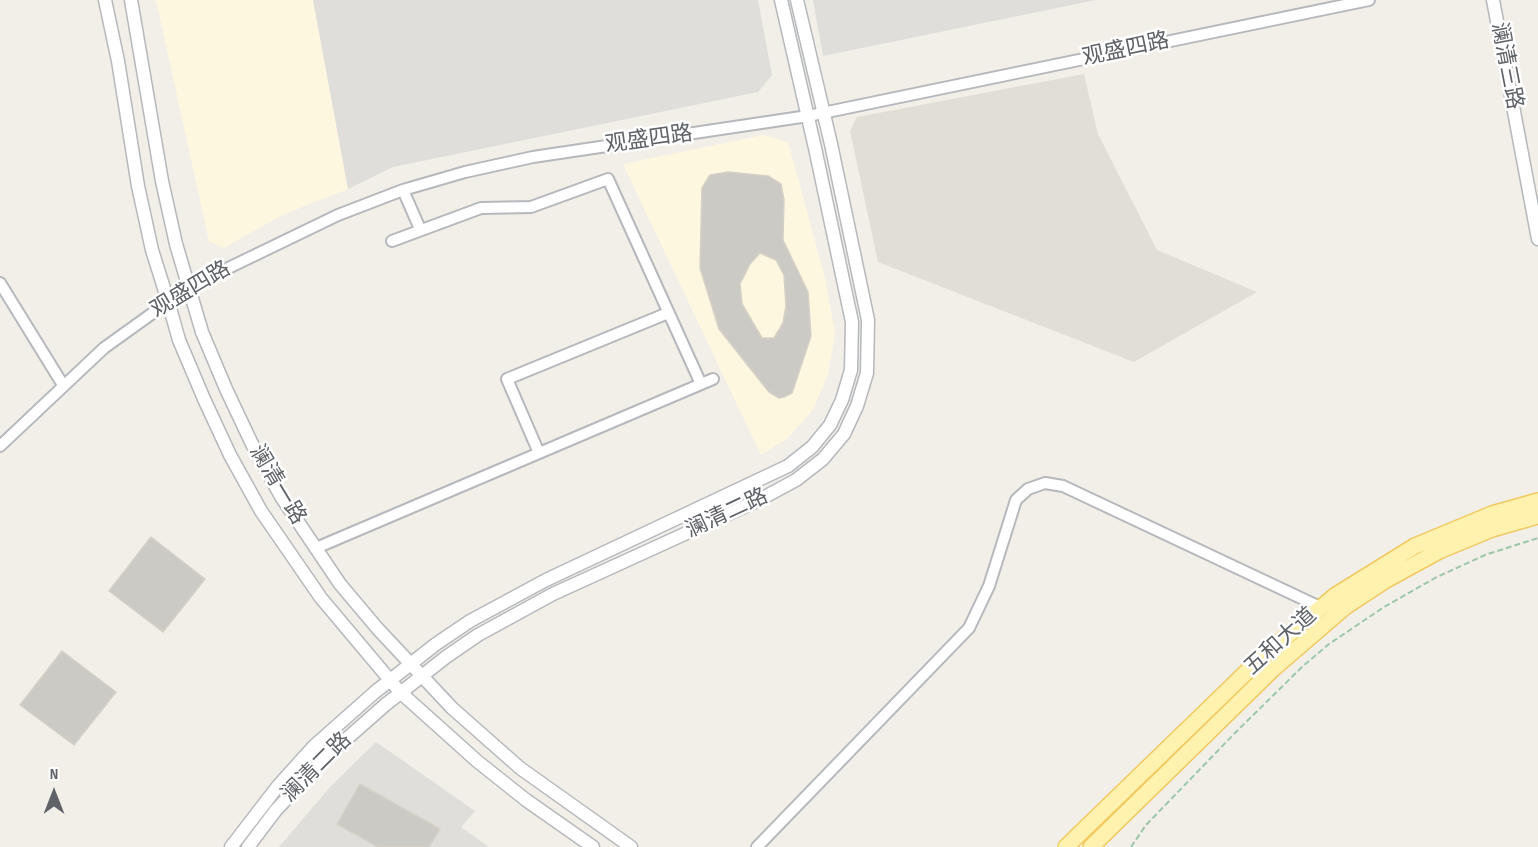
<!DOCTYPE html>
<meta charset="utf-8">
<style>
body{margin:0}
#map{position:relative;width:1538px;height:847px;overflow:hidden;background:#f1efe8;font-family:"Sofia Sans Condensed",sans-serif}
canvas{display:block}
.north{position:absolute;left:24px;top:763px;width:60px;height:60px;-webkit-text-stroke:4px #fff;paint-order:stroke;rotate:0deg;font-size:16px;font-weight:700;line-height:24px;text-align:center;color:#5f6368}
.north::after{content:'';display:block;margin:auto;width:21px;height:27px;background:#5f6368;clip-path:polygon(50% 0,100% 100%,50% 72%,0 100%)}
</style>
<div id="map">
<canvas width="1538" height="847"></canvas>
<div class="north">N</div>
</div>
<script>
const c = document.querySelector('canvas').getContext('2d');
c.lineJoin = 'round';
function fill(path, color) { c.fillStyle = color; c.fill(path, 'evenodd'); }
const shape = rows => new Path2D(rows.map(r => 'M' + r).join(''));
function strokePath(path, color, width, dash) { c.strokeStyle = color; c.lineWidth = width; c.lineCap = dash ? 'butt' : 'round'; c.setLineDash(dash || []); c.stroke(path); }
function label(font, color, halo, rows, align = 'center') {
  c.font = font + ' "Sofia Sans Condensed","Noto Sans SC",sans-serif'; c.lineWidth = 5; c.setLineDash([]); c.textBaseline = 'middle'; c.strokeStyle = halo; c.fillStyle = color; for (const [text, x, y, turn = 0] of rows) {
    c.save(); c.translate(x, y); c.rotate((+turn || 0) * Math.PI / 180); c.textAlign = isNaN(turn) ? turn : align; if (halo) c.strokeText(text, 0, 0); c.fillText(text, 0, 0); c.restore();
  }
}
fill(shape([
 [156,0,313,0,348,189,282,215,224,248,209,241],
 [763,135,788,142,825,278,835,333,828,375,812,411,788,438,761,455,623,164]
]), '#fef7e0');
fill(shape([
 [313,0,758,0,772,75,758,92,393,167,348,189],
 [813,0,1096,0,823,56],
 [376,742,475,811,461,827,489,847,279,847,331,786]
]), '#e0deda');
fill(shape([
 [1084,74,1098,134,1157,250,1257,292,1134,362,878,262,850,131,857,117]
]), '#e1ded6');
const building = shape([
 [728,172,768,176,781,184,784,200,783,240,808,292,811,336,792,393,784,397,779,398,769,392,719,329,700,268,702,188,710,175,728,172],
 [760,253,776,260,784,275,786,306,783,323,774,338,762,338,742,304,740,284,750,264,760,253],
 [151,537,205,579,163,632,109,591,151,537],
 [62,651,116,692,74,745,20,705,62,651],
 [360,784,440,829,429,847,378,847,337,824,360,784]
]);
fill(building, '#cccac5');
strokePath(building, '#d6d1c6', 1.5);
const minor = shape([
 [403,190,420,229],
 [392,241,481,208,531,207,608,179,701,384],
 [0,283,63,385],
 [0,446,104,348,189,287,338,215,403,190,465,172,533,157,808,116,1369,0],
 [539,453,507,379,668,313],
 [316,548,713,379],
 [757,847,969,628,989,586,1016,500,1028,489,1045,483,1063,486,1320,607]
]);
const tertiary = shape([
 [105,0,118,61,138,186,152,250,168,301,179,340,204,399,230,455,261,511,321,598,400,692,477,761,526,800,593,847],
 [131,0,162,181,176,244,202,332,226,389,252,444,282,498,340,584,377,628,452,708,520,768,631,847],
 [1493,0,1538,239],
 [231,847,278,786,314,746,375,692,436,644,470,621,546,580,788,466,812,447,830,425,842,400,851,370,852,322,815,148,781,0],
 [248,847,276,810,326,757,385,705,446,657,478,635,553,594,759,500,796,480,823,459,844,434,857,406,867,373,868,320,831,144,797,0]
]);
const primary = shape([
 [1066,847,1262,657,1336,595,1415,546,1492,514,1538,501],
 [1091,847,1273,669,1345,607,1386,580,1439,551,1492,529,1538,516]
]);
strokePath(minor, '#b5b8bc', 14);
strokePath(tertiary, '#b5b8bc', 15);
strokePath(primary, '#f2c960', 18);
strokePath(shape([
 [1131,847,1146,825,1235,733,1303,666,1329,644,1384,607,1435,578,1485,555,1538,538]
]), '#9cc7a9', 2, [6, 3]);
strokePath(minor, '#fff', 10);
strokePath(tertiary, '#fff', 12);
strokePath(primary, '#fff2af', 15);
label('22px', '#5f6368', '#fff', [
 ["观盛四路",1126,50,-12],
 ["澜清三路",1506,66,79],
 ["观盛四路",649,140,-8],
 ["观盛四路",191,290,-31],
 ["澜清一路",277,485,59],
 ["澜清二路",727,514,-25],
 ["五和大道",1281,642,-42],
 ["澜清二路",317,768,-45]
]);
</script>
